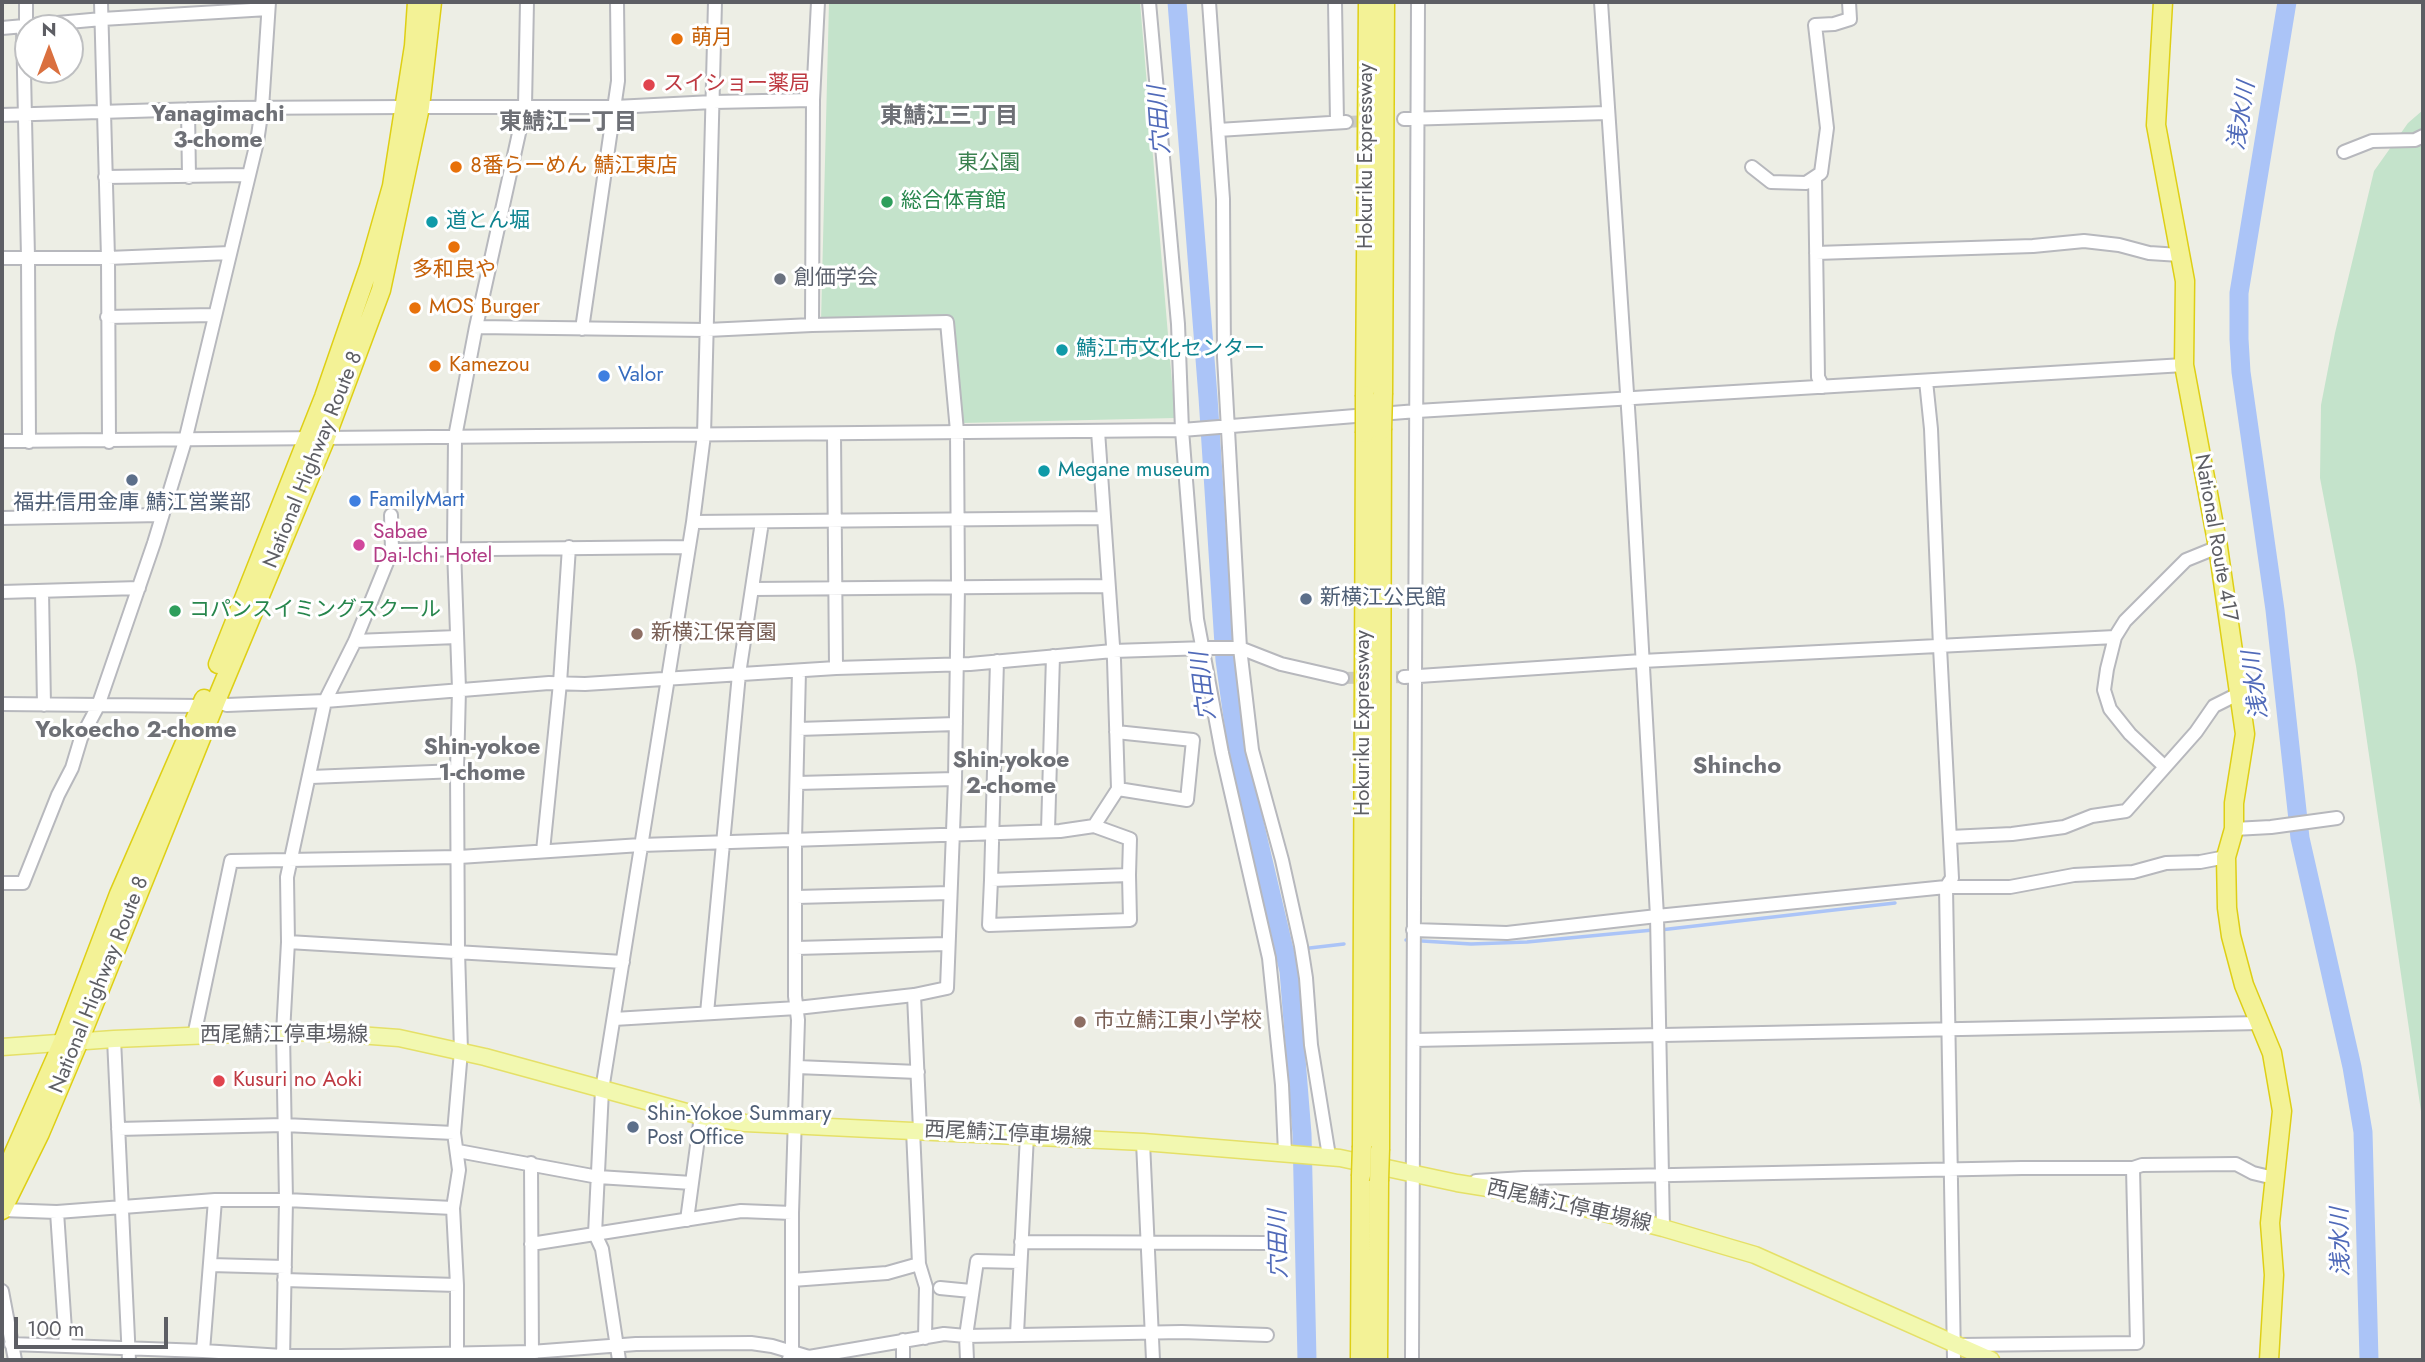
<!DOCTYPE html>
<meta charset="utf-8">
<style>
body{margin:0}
#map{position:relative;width:2425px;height:1362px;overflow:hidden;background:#edeee5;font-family:Jost,sans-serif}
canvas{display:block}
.frame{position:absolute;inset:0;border:4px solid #5d5e64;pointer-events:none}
.north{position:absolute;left:14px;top:14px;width:70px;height:70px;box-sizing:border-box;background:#fff;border:2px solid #bebfc1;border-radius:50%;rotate:0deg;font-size:19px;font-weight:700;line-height:28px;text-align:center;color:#5d5e64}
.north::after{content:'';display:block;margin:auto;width:24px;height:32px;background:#da703f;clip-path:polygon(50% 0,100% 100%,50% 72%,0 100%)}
.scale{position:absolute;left:14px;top:1317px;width:154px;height:32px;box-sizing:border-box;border:4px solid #5d5e64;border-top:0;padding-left:9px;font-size:21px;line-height:24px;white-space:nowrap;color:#5d5e64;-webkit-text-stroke:5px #fff;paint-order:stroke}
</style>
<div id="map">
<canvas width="2425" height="1362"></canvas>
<div class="frame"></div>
<div class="north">N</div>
<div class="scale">100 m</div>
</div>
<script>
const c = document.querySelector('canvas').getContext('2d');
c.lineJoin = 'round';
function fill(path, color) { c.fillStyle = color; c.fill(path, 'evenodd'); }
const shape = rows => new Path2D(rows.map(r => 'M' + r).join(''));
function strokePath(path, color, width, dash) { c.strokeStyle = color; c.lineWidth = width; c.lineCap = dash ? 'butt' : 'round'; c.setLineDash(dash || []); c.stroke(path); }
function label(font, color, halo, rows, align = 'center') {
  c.font = font + ' Jost,"Noto Sans JP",sans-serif'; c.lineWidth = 6; c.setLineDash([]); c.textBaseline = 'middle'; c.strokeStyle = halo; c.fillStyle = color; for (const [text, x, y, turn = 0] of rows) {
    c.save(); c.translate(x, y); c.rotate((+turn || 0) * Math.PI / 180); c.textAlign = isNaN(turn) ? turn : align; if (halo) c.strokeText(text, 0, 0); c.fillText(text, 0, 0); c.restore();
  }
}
fill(shape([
 [829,2,1140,2,1175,418,962,423,950,321,821,321],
 [2423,110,2423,1125,2356,666,2320,478,2321,405,2335,333,2374,171,2408,123]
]), '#c4e3cb');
strokePath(shape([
 [1660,930,1895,903],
 [1406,940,1471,944,1527,942,1653,930],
 [1284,951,1344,944]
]), '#abc4f7', 3.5);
strokePath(shape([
 [1177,2,1208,397,1225,660,1238,754,1289,971,1302,1134,1307,1360],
 [2287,2,2239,293,2239,339,2241,372,2275,610,2300,838,2352,1067,2363,1132,2369,1360]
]), '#abc4f7', 19);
strokePath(shape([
 [1346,122,1404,119],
 [1342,678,1404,677]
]), '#c9cac5', 12, [12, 6]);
const minor = shape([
 [26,2,26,25],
 [101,2,108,258,109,442],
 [1149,2,1178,324,1182,430,1197,619,1222,753,1269,958,1282,1085,1285,1153],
 [1209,2,1223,199,1224,357,1240,648,1252,750,1282,860,1301,946,1306,978,1311,1045,1329,1156],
 [1335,2,1337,122],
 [1601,2,1631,453,1657,916,1663,1228],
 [23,26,28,257,29,442],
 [2,28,102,19,268,9],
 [420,107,615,107,713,102,813,100],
 [188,109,189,177],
 [2,115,230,108,404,107],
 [1404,119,1607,113],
 [1218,130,1346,122],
 [2344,152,2372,141,2415,140,2423,136],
 [1752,167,1771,182,1806,183,1821,173,1827,128,1815,25,1834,24,1850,19,1849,2],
 [105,177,248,175],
 [1815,177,1818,377,1823,387],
 [1816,253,2033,246,2084,241,2119,245,2149,253,2180,255],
 [2,258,108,258,230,253],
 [107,317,214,315],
 [812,325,813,100,818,2],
 [476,327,707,330,812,325,947,322,957,431,958,587,955,779,947,988,914,995,797,1008,614,1019],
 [582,329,618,81,617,2],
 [1926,381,1931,429,1940,647,1952,878,1946,887,1954,1360],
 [834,434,836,668],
 [2,441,1182,430,1417,411,2184,365],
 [391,515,392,550],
 [2,518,161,515],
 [693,522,1103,518],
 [753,589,1108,586],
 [42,591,44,705],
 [2,592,139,588],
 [355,641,457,637],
 [997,661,991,880,1129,875,1130,839,1094,826],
 [1404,677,1642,661,2115,637],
 [216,701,227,705,325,701,549,683,585,684,836,668,970,664,1113,651,1207,648,1240,648,1281,664,1342,678],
 [2,704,201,706],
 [798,729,956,724],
 [1116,732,1193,740,1187,800,1118,789],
 [2164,766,2130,734,2110,709,2104,690,2107,669,2115,637,2125,621,2186,560,2218,547],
 [311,777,457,771],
 [797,783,955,779],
 [2234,829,2271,827,2337,818],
 [1048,830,1053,656],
 [1950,837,2012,834,2064,827,2092,816,2126,811,2196,732,2214,706,2240,693],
 [543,851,560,683,569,547],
 [991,880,989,925,1130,920,1129,875],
 [2,883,23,883,58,795,72,768,81,738,98,706,154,543,185,441,257,142,262,108,269,2],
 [796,897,950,893],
 [1413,930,1507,933,1657,916,1946,887,2010,887,2074,875,2133,872,2166,863,2200,862,2226,857],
 [288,942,623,962],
 [796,948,947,944],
 [914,995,920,1130],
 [707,1013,739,674,762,522],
 [194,1036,231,861,459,857,641,845,1060,831,1094,826,1118,789,1114,660,1098,431],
 [114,1039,129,1360],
 [1414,1040,2260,1023],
 [797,1067,918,1072],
 [118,1129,284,1125,454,1133],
 [1143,1142,1153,1360],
 [458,1151,598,1177,692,1183],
 [531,1163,532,1359],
 [1476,1181,1524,1178,2022,1168,2133,1168,2142,1165,2236,1164,2253,1173,2274,1178],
 [2,1210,57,1212,215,1200,286,1200,453,1208],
 [57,1212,66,1345],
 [687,1220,701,1116],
 [1021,1242,1266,1243],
 [531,1244,741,1211,792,1213],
 [919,1264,926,1287,925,1338],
 [210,1265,285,1267],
 [284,1280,457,1285],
 [792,1280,887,1273,919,1264,913,1130],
 [940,1288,971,1291],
 [2,1291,15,1360],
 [1017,1334,1027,1135],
 [903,1340,903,1360],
 [11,1344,203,1351,283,1356,341,1356,531,1352,636,1344,751,1343,772,1346,809,1357,944,1334,966,1336,1182,1332,1267,1335],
 [1959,1345,2137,1343,2133,1168],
 [203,1351,215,1200],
 [789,1359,792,1353,792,1213,798,1020,795,996,795,840,799,671],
 [283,1360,286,1200,283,1033,288,942,287,877,325,701,355,641,392,550,688,547],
 [457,1360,457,1285,453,1208,459,1170,454,1133,461,1051,458,951,457,771,459,689,454,549,455,437,476,327,525,106,527,2],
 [619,1360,602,1249,595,1234,602,1090,693,522,704,435,715,2],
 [967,1360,966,1336,977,1261,1020,1262],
 [1412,1360,1418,2]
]);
const major = shape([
 [2,1047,114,1039,262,1033,317,1032,399,1038,485,1057,701,1116,745,1123,1143,1142,1340,1158,1457,1183,1538,1196,1663,1228,1755,1255,1991,1360]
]);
const highway = shape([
 [2163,2,2156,125,2185,281,2184,365,2218,547,2245,734,2234,803,2234,829,2226,857,2227,908,2231,936,2244,985,2272,1053,2282,1111,2270,1223,2274,1275,2269,1360],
 [1383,393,1385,2],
 [1365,395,1368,2],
 [218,664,324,397,369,267,392,186,414,46,417,2],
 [1362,1146,1365,433],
 [1380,1149,1382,430],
 [2,1180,62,1044,119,894,204,699],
 [2,1210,40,1133,79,1041,216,701,325,440,381,290,420,107,432,2],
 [1360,1360,1361,1176],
 [1378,1360,1379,1181]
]);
strokePath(minor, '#b7b8bd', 16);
strokePath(major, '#e5e067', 19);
strokePath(highway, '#decf15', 21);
strokePath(minor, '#fff', 12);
strokePath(major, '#f2f8b0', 16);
strokePath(highway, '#f3f296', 18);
const highwayBridge = shape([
 [1365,395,1365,433],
 [1382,430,1383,393],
 [1361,1176,1362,1146],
 [1379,1181,1380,1149]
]);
strokePath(highwayBridge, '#decf15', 21, []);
strokePath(highwayBridge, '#f3f296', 18);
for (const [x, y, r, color] of [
 [677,39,7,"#e8710a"],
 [649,85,7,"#e0444e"],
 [456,167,7,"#e8710a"],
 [887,202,7,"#2e9e5b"],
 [432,222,7,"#0f9aa8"],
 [454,247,7,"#e8710a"],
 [780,279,7,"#6b7280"],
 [415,308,7,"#e8710a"],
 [1062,350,7,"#0f9aa8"],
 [435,366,7,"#e8710a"],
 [604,376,7,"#3f7fe0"],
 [1044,471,7,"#0f9aa8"],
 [132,480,7,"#5c6f8a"],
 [355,501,7,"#3f7fe0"],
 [359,545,7,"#d1479c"],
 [1306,599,7,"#5c6f8a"],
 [175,611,7,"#2e9e5b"],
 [637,634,7,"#8d6e63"],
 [1080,1022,7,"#8d6e63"],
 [219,1081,7,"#e0444e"],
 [633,1127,7,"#5c6f8a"]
]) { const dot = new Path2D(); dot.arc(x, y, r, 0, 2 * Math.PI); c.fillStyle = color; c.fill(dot); strokePath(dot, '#fff', 2.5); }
label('21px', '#c56008', '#fff', [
 ["萌月",691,39],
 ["８番らーめん 鯖江東店",470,167],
 ["多和良や",454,271,"center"],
 ["MOS Burger",429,308],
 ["Kamezou",449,366]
], 'left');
label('21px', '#be3a42', '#fff', [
 ["スイショー薬局",663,85],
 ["Kusuri no Aoki",233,1081]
], 'left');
label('21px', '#5d5e64', '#fff', [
 ["Hokuriku Expressway",1367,156,-90],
 ["National Highway Route 8",314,460,-68],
 ["National Route 417",2215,538,80],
 ["Hokuriku Expressway",1364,723,-90],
 ["National Highway Route 8",100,985,-68],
 ["西尾鯖江停車場線",284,1036],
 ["西尾鯖江停車場線",1008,1135,3],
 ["西尾鯖江停車場線",1569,1207,13]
]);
label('21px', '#3d8251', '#fff', [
 ["東公園",989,164]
]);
label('21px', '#27864d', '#fff', [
 ["総合体育館",901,202],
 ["コパンスイミングスクール",189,611]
], 'left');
label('21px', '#0d838f', '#fff', [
 ["道とん堀",446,222],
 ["鯖江市文化センター",1076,350],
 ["Megane museum",1058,471]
], 'left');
label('21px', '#5b616d', '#fff', [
 ["創価学会",794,279]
], 'left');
label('21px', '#366cbe', '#fff', [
 ["Valor",618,376],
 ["FamilyMart",369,501]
], 'left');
label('21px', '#4e5e75', '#fff', [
 ["福井信用金庫 鯖江営業部",132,504,"center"],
 ["新横江公民館",1320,599],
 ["Shin-Yokoe Summary",647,1115],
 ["Post Office",647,1139]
], 'left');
label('21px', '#b23c85', '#fff', [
 ["Sabae",373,533],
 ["Dai-Ichi Hotel",373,557]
], 'left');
label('21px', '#785e54', '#fff', [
 ["新横江保育園",651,634],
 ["市立鯖江東小学校",1094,1022]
], 'left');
label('bold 23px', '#6e7076', '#fff', [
 ["Yanagimachi",218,115],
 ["3-chome",218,141],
 ["東鯖江三丁目",949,117],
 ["東鯖江一丁目",568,123],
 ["Yokoecho 2-chome",136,731],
 ["Shin-yokoe",482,748],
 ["1-chome",482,774],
 ["Shin-yokoe",1011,761],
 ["2-chome",1011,787]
]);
label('italic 23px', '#506ab9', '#fff', [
 ["浅水川",2243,116,-81],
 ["穴田川",1161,120,-94],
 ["浅水川",2257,685,-97],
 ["穴田川",1205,686,-97],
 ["浅水川",2342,1242,-91],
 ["穴田川",1280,1244,-91]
]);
label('bold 24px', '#6e7076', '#fff', [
 ["Shincho",1737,767]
]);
</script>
